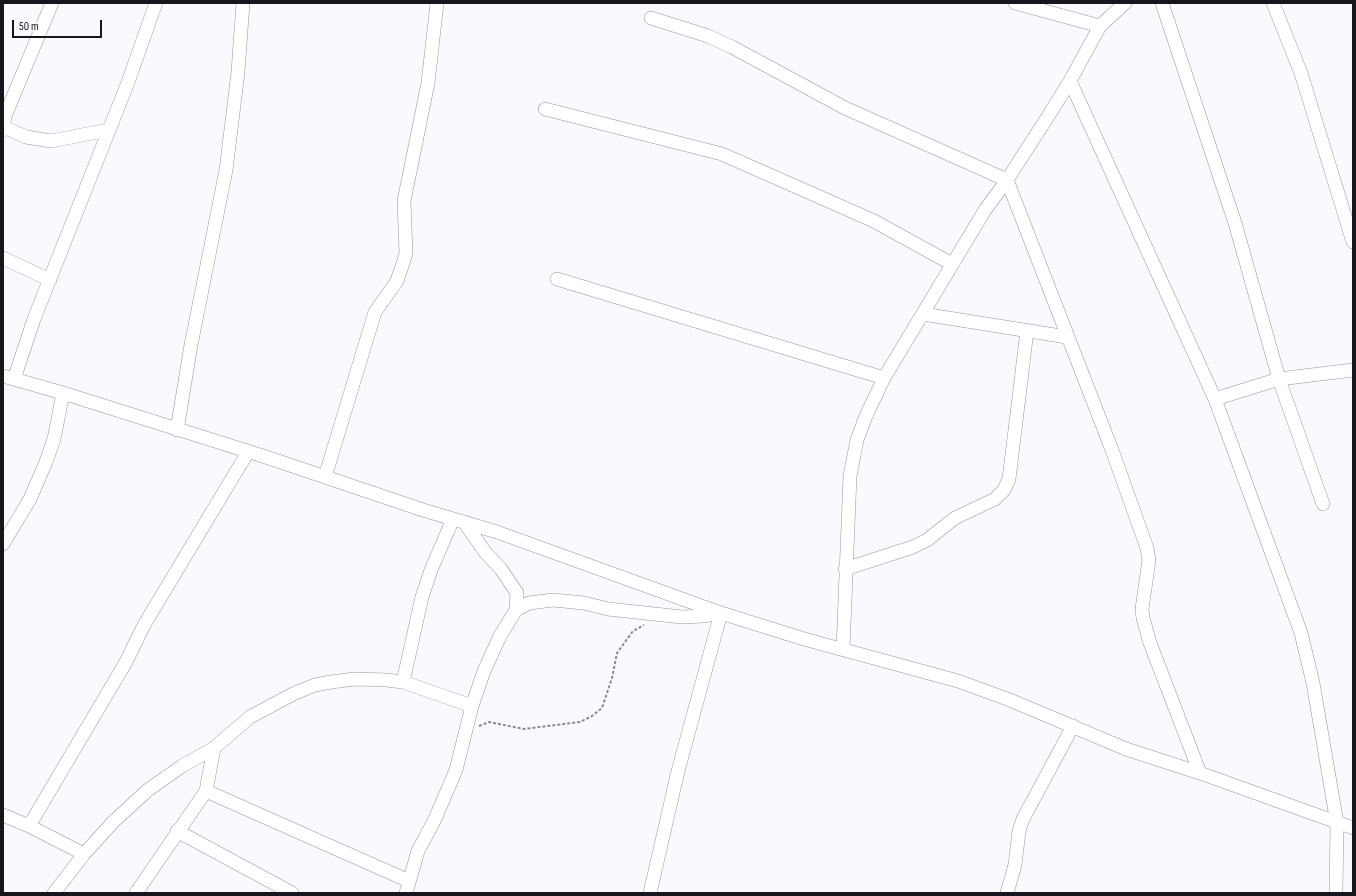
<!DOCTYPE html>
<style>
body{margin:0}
#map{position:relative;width:1356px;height:896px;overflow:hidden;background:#faf9fd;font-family:"Sofia Sans Condensed",sans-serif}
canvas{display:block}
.frame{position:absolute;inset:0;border:4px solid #18161c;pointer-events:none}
.scale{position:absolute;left:12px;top:20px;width:90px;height:18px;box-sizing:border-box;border:2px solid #18161c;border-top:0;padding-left:5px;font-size:12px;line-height:14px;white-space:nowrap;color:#18161c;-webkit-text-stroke:3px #faf9fd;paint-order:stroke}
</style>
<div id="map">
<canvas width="1356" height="896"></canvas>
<div class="frame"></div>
<div class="scale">50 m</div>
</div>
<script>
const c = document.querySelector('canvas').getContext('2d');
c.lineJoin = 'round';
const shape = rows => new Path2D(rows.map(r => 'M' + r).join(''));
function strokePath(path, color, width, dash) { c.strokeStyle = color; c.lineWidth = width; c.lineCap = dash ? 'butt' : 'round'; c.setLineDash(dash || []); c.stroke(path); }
const minor = shape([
 [1015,3,1100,26],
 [1162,3,1235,223,1279,379,1323,504],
 [1273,3,1301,73,1353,242],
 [651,18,708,36,732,47,845,108,1007,180,1112,450,1147,548,1149,560,1142,609,1143,618,1150,643,1200,773],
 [1070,81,1215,399,1301,633,1313,683,1337,823,1336,893],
 [545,109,722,154,874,221,952,264],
 [4,127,26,137,51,141,108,130],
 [3,130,5,116,52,3],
 [3,258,50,280],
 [557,279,884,378],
 [923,314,1067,337],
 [3,376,63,393,266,457,423,510,497,532,721,613,804,639,958,681,1010,700,1126,749,1200,773,1353,828],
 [14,379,34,319,127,85,156,3],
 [1215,399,1279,379,1353,370],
 [177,430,191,345,226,170,238,72,243,3],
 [325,477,375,312,397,281,406,254,404,201,428,83,437,3],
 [464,522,485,552,501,569,517,593,516,610],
 [3,544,30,499,46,462,54,439,63,393],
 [845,569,913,547,927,540,955,518,995,499,1004,490,1009,479,1027,331],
 [843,649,850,476,857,440,866,416,884,378,985,210,1007,180,1047,118,1070,81,1100,26,1125,3],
 [403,682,422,597,431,570,453,519],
 [206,791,409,881],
 [3,815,29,826,84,854],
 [29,826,126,662,144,625,248,452],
 [177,831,292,893],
 [54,893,84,854,114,821,148,790,182,766,214,748,250,717,293,694,315,685,331,682,355,679,387,680,403,682,472,706],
 [136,893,206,791,214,748],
 [406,893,418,851,435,819,456,770,472,706,484,671,500,636,516,610,529,603,553,600,584,603,608,609,682,617,703,616,721,613,678,771,650,893],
 [1007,893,1015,865,1019,831,1023,819,1073,726]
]);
strokePath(minor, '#9993a4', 14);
strokePath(shape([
 [479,726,489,722,524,729,580,722,592,716,602,708,612,678,617,653,633,631,644,625]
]), '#8a898e', 2, [3, 2]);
strokePath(minor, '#fff', 13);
</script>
